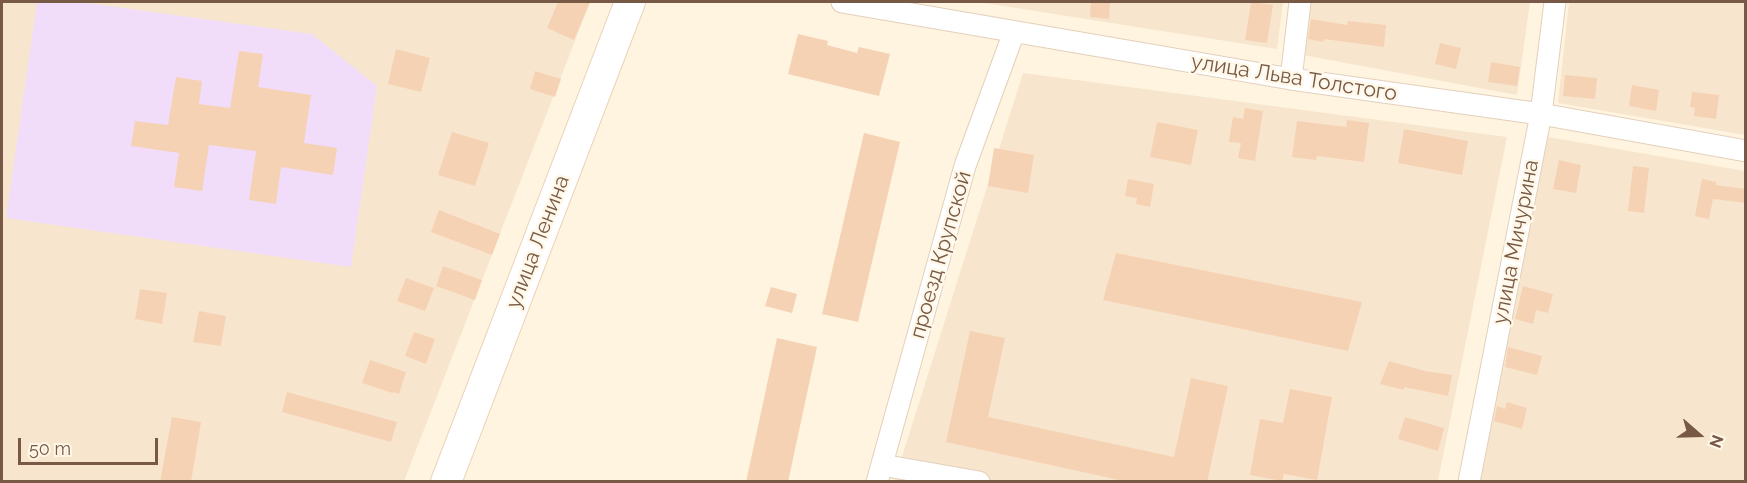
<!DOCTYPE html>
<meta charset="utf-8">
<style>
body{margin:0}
#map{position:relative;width:1747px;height:483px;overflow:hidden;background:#fef4e0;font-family:Raleway,sans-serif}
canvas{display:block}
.frame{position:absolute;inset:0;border:3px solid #775945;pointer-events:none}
.north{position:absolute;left:1669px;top:405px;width:60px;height:60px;-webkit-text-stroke:4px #fff7e8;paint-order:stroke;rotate:110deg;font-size:16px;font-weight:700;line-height:24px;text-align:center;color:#775945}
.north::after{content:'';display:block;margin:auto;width:21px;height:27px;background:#775945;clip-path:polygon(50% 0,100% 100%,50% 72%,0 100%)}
.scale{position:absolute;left:18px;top:438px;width:140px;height:27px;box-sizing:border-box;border:3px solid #775945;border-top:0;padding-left:8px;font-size:18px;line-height:21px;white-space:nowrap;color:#775945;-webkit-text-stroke:4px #fff7e8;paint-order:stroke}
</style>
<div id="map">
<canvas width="1747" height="483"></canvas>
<div class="frame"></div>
<div class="north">N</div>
<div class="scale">50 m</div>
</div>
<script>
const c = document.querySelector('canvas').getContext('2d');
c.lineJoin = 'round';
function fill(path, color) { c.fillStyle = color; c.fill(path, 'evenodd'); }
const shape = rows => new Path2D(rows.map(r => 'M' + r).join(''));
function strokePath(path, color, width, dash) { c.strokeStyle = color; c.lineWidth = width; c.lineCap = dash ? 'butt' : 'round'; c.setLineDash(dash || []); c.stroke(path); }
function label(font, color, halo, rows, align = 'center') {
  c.font = font + ' Raleway,sans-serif'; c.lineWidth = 5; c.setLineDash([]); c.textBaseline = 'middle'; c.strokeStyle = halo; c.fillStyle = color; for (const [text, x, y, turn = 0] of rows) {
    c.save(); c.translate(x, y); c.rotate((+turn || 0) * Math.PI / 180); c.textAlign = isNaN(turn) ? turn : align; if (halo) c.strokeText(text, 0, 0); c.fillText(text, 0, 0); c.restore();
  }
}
fill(shape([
 [2,2,590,2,404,481,2,481],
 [978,2,1283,2,1277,49],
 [1310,2,1530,2,1517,95,1303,55],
 [1569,2,1745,2,1745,135,1558,103],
 [1023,73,1507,137,1438,481,894,482],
 [1548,137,1745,171,1745,481,1473,482,1502,312]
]), '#f7e6cd');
fill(shape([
 [37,2,80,2,312,34,377,86,351,267,6,218]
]), '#f1ddfa');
fill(shape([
 [558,2,590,2,574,40,547,28],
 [1091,2,1110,2,1109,19,1090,17],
 [1251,2,1273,5,1267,43,1245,40],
 [1311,19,1347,25,1348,21,1386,25,1384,47,1324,39,1323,42,1308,39],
 [798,34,828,41,827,45,857,53,859,47,890,54,879,96,788,74],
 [1440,43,1461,48,1456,69,1435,64],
 [396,49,430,58,421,92,388,84],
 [239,51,263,54,258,87,311,95,304,143,337,148,333,175,281,167,276,204,249,200,256,151,209,145,202,191,174,187,179,153,131,146,135,121,168,125,176,77,202,81,199,104,230,108],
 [1491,62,1520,67,1517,86,1488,82],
 [535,71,561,79,555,97,530,89],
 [1565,75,1597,78,1595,99,1563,96],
 [1632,85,1659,90,1656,111,1629,106],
 [1692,92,1719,95,1716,119,1694,116,1695,108,1690,107],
 [1245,108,1263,111,1255,161,1238,158,1241,143,1229,142,1233,117,1243,119],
 [1347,120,1369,123,1364,162,1317,156,1316,160,1292,157,1297,121,1346,127],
 [1157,122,1198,130,1191,165,1150,157],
 [1404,129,1468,141,1462,175,1398,163],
 [452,132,489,143,475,186,438,175],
 [864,133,900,142,858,322,822,314],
 [994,148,1034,155,1028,193,988,186],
 [1559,160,1581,165,1576,193,1553,189],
 [1633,166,1649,168,1644,213,1628,211],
 [1128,179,1154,184,1150,207,1136,204,1137,198,1125,196],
 [1702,179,1716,182,1716,185,1746,189,1746,203,1713,199,1709,219,1695,216],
 [439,210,500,234,492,255,431,232],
 [1116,253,1362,302,1348,351,1103,300],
 [443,266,482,280,475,300,436,286],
 [406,278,434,288,425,311,397,301],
 [1523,286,1553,294,1548,313,1536,310,1533,324,1515,319],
 [771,287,797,294,792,313,765,306],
 [140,289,167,293,162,324,135,319],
 [199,311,226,316,221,346,193,342],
 [970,331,1005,338,988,417,1174,457,1191,378,1228,386,1207,482,1128,482,946,442],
 [414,332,435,339,426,364,405,356],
 [777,338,817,347,788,482,746,482],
 [1508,347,1542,356,1537,375,1505,367],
 [370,360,406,372,399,394,393,392,392,393,362,383],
 [1389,361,1425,371,1452,375,1448,396,1404,387,1404,390,1380,384],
 [1290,389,1332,397,1317,480,1284,474,1282,481,1250,475,1260,419,1283,423],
 [287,392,397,422,391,442,282,412],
 [1507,402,1527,408,1522,429,1494,421,1497,406,1505,409],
 [172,417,201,422,191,482,160,482],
 [1405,417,1444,428,1438,451,1398,439]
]), '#f6d2b5');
const minor = shape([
 [842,2,1291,79,1541,114,1746,151],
 [1291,79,1300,2],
 [882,465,979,482],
 [877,482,965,166,1014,32],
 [1469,482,1541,114,1555,2]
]);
const secondary = shape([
 [446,482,630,2]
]);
strokePath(minor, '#e3d0bb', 23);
strokePath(secondary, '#ebd3ba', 32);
strokePath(minor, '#fff', 21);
strokePath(secondary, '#fff', 30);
label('21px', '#775945', '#fff7e8', [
 ["улица Льва Толстого",1294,78,9],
 ["улица Ленина",538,242,-69],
 ["улица Мичурина",1516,242,-79],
 ["проезд Крупской",941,255,-74]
]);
</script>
